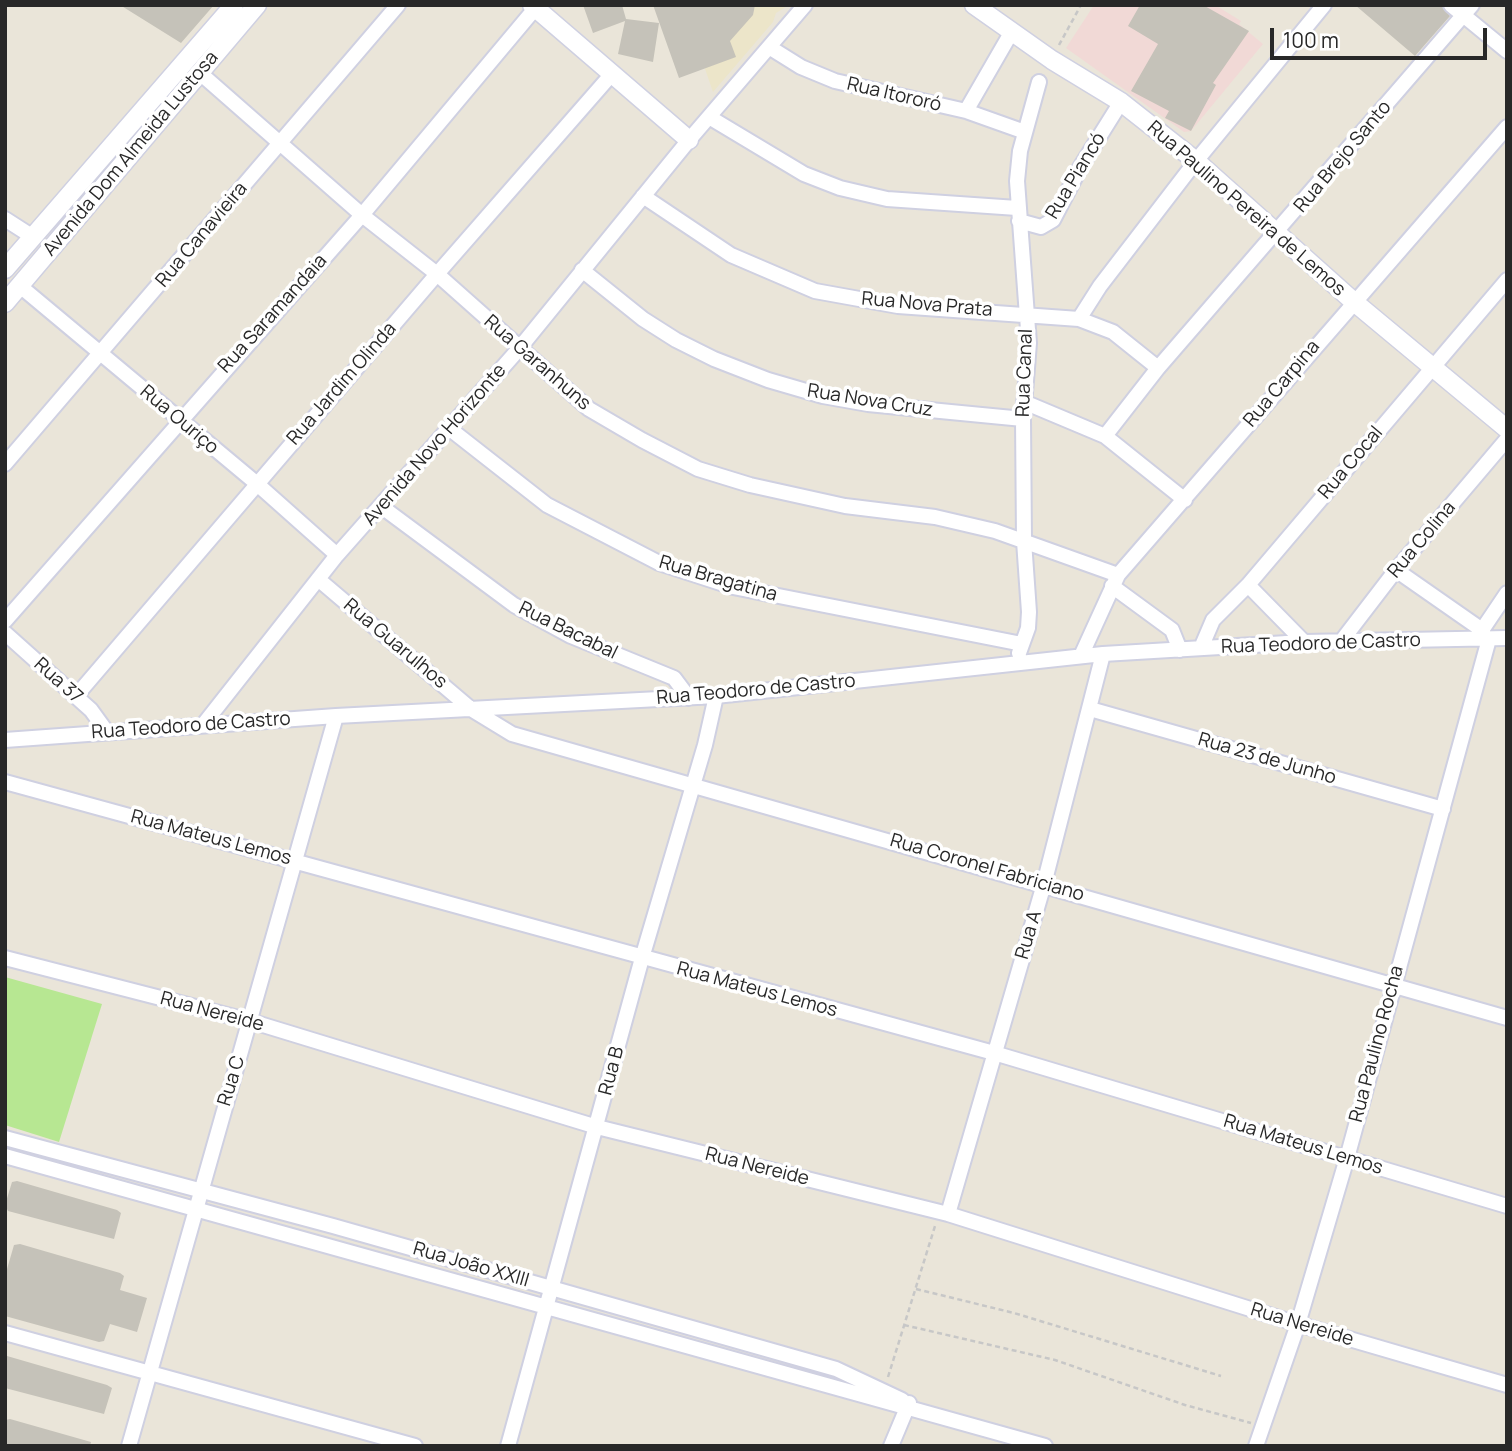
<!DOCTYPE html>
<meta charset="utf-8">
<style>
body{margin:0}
#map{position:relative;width:1512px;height:1451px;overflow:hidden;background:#eae5d9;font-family:Manrope,sans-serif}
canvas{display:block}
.frame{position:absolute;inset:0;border:7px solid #282828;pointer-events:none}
.scale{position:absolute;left:1270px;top:28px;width:217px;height:32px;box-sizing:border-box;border:4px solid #282828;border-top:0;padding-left:9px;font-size:21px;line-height:24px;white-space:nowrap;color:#282828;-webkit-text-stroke:5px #fff;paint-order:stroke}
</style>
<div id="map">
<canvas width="1512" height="1451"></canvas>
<div class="frame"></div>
<div class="scale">100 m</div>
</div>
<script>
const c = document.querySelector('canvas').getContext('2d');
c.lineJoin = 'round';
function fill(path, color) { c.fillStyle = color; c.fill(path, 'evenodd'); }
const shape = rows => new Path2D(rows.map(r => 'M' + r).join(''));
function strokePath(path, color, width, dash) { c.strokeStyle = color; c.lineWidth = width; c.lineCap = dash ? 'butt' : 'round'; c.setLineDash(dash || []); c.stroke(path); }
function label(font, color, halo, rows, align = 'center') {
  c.font = font + ' Manrope,sans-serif'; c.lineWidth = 7; c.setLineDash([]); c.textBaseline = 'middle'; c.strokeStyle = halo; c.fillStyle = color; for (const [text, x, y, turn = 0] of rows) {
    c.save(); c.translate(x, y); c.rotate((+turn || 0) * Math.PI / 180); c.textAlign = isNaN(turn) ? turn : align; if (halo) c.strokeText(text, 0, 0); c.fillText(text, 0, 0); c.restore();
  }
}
fill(shape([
 [683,5,789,5,776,13,773,22,713,92]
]), '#ece5c9');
fill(shape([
 [1094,5,1215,5,1241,21,1239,24,1263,44,1191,131,1184,132,1066,48]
]), '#f1d9d6');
fill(shape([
 [5,977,102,1004,59,1142,5,1125]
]), '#b7e792');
fill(shape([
 [120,5,214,5,181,43],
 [583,5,622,5,626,19,659,23,653,62,618,54,625,21,593,33],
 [653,5,755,5,753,15,730,41,736,57,679,78],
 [1140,5,1203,5,1249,31,1213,83,1216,85,1191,131,1165,118,1169,111,1131,91,1158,44,1128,26],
 [1355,5,1441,5,1450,16,1415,56],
 [17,1181,117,1210,121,1213,114,1239,8,1211,5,1205,12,1182],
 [20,1244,120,1273,124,1276,120,1290,147,1298,137,1332,110,1324,104,1341,99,1342,5,1316,5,1276,14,1245],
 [7,1356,107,1385,112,1388,104,1414,5,1388],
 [10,1419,91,1442,90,1446,5,1446,5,1420]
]), '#c5c2b9');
const minor = shape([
 [1451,5,1507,51],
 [769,47,801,67,835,81,966,111,1025,132],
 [200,73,362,215,437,274,589,409,642,440,698,469,750,485,845,506,935,517,995,531,1118,575],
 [966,111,1011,33],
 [709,117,804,174,840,188,887,199,1017,208],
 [643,196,731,255,815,291,898,306,1079,319,1113,332,1158,368],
 [5,219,33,237],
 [1019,221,1041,227,1053,220,1081,166,1121,102],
 [582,270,643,319,676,340,714,359,768,380,823,396,868,404,1023,419],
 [20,286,256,483,337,555],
 [1079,319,1100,286,1196,161,1324,5],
 [1024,402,1105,436,1185,500],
 [450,429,547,505,659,563,733,587,1022,644],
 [1105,436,1158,368,1472,5],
 [5,464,398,5],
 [382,507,514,605,571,636,674,678,689,698],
 [1396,570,1482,630],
 [318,579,471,709,512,734,1507,1018],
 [1248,585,1304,642],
 [1112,586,1172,630,1180,650],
 [5,621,362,215,538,5],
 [5,633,91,710,107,732],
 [1478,636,1507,593],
 [1340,643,1396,570,1507,439],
 [1201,648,1213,620,1248,585,1507,280],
 [1019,653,1028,628,1029,612,1024,541,1023,419,1029,343,1017,181,1020,151,1039,82],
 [1081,656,1118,575,1507,127],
 [76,696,437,274,611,75],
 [1090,709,1443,809],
 [203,725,337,555,518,350,689,140,805,5],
 [5,740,336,716,716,696,1103,654,1304,642,1507,638],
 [5,782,994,1053,1507,1206],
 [5,958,250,1021,597,1127,948,1214,1298,1324,1507,1385],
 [5,1138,333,1226,836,1369,902,1400],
 [5,1156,1045,1446],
 [948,1214,1044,884,1103,654],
 [5,1333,415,1446],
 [129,1446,336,716],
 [508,1446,642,958,705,745,716,696],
 [891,1446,909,1403],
 [1256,1446,1298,1324,1347,1158,1489,639]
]);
const tertiary = shape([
 [532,5,689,140],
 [974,5,1052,60,1121,102,1196,161,1353,301,1507,429],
 [5,269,234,5],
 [5,303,257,5]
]);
strokePath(minor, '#cfd0e1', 18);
strokePath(tertiary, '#cfd0e1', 21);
strokePath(shape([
 [1059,45,1081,5],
 [916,1289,1014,1313,1221,1376],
 [904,1325,1055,1360,1185,1405,1251,1423],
 [888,1377,935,1226]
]), '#c7c7c7', 2.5, [5, 3.5]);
strokePath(minor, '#fff', 14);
strokePath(tertiary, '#fff', 18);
label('19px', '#282828', '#fff', [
 ["Rua Itororó",894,95,13],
 ["Avenida Dom Almeida Lustosa",131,154,-50],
 ["Rua Brejo Santo",1343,157,-50],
 ["Rua Piancó",1076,176,-59],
 ["Rua Paulino Pereira de Lemos",1246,209,41],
 ["Rua Canavieira",202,235,-50],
 ["Rua Nova Prata",927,305,5],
 ["Rua Saramandaia",273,314,-48],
 ["Rua Garanhuns",537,363,41],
 ["Rua Canal",1025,373,-88],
 ["Rua Jardim Olinda",342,384,-49],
 ["Rua Carpina",1282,384,-50],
 ["Rua Nova Cruz",870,401,9],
 ["Rua Ouriço",179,420,40],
 ["Avenida Novo Horizonte",435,445,-49],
 ["Rua Cocal",1351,463,-50],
 ["Rua Colina",1422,540,-50],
 ["Rua Bragatina",718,579,16],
 ["Rua Bacabal",568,631,26],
 ["Rua Guarulhos",395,644,40],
 ["Rua Teodoro de Castro",1321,644,-2],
 ["Rua 37",58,681,42],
 ["Rua Teodoro de Castro",756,690,-5],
 ["Rua Teodoro de Castro",191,726,-4],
 ["Rua 23 de Junho",1267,759,16],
 ["Rua Mateus Lemos",211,838,15],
 ["Rua Coronel Fabriciano",987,868,16],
 ["Rua A",1029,935,-74],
 ["Rua Mateus Lemos",757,990,15],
 ["Rua Nereide",212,1012,15],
 ["Rua Paulino Rocha",1377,1044,-75],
 ["Rua B",612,1071,-75],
 ["Rua C",232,1081,-73],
 ["Rua Mateus Lemos",1303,1145,17],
 ["Rua Nereide",757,1167,14],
 ["Rua João XXIII",471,1265,16],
 ["Rua Nereide",1302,1325,17]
]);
</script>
